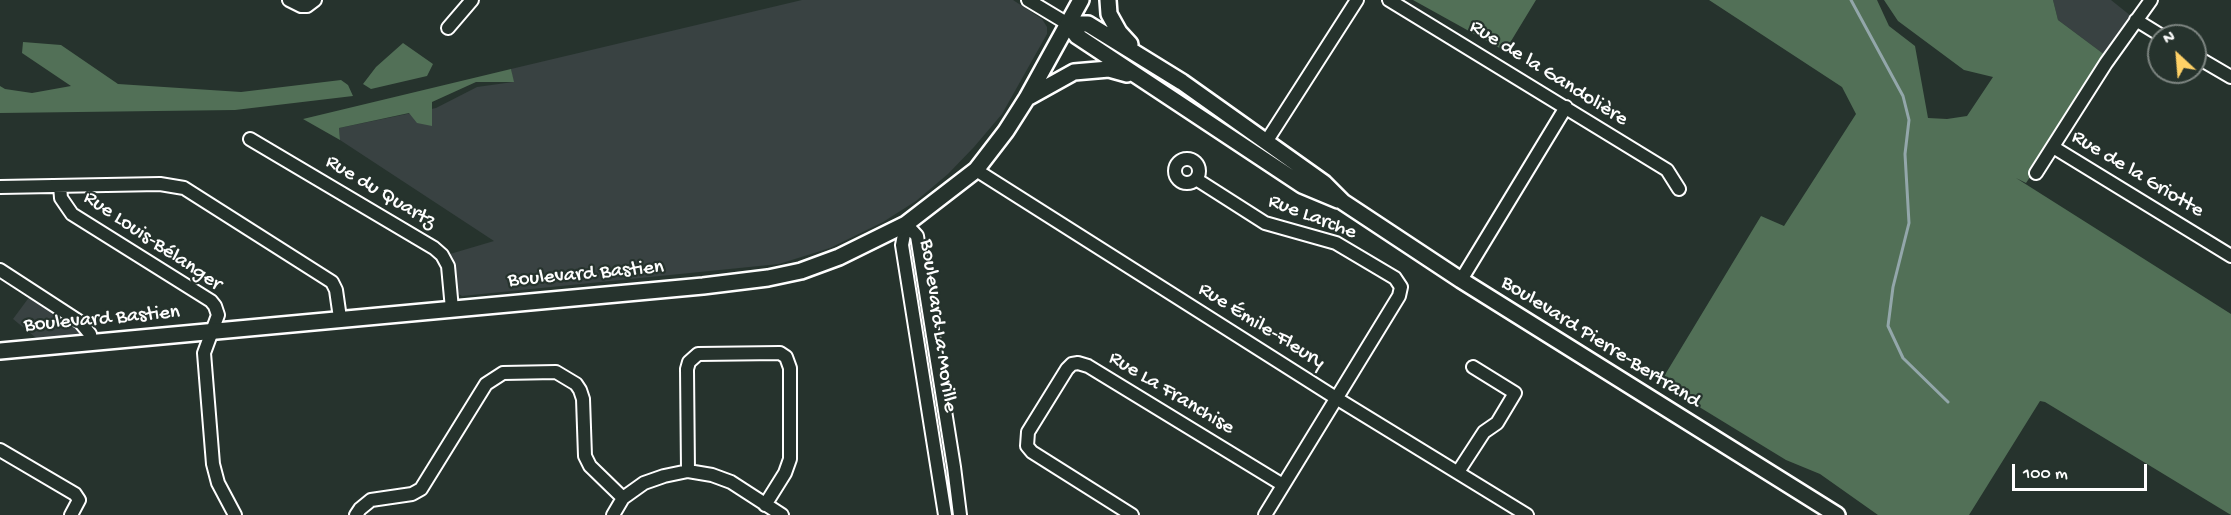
<!DOCTYPE html>
<meta charset="utf-8">
<style>
body{margin:0}
#map{position:relative;width:2231px;height:515px;overflow:hidden;background:#26332d;font-family:"Gochi Hand",sans-serif}
canvas{display:block}
.north{position:absolute;left:2147px;top:24px;width:60px;height:60px;box-sizing:border-box;background:#26332d;border:2px solid #7d8581;border-radius:50%;rotate:334deg;font-size:16px;font-weight:700;line-height:24px;text-align:center;color:#fff}
.north::after{content:'';display:block;margin:auto;width:21px;height:27px;background:#ffd166;clip-path:polygon(50% 0,100% 100%,50% 72%,0 100%)}
.scale{position:absolute;left:2012px;top:464px;width:135px;height:27px;box-sizing:border-box;border:3px solid #fff;border-top:0;padding-left:8px;font-size:18px;line-height:21px;white-space:nowrap;color:#fff;-webkit-text-stroke:4px #26332d;paint-order:stroke}
</style>
<div id="map">
<canvas width="2231" height="515"></canvas>
<div class="north">N</div>
<div class="scale">100 m</div>
</div>
<script>
const c = document.querySelector('canvas').getContext('2d');
c.lineJoin = 'round';
function fill(path, color) { c.fillStyle = color; c.fill(path, 'evenodd'); }
const shape = rows => new Path2D(rows.map(r => 'M' + r).join(''));
function strokePath(path, color, width, dash) { c.strokeStyle = color; c.lineWidth = width; c.lineCap = dash ? 'butt' : 'round'; c.setLineDash(dash || []); c.stroke(path); }
function label(font, color, halo, rows, align = 'center') {
  c.font = font + ' "Gochi Hand",sans-serif'; c.lineWidth = 4.5; c.setLineDash([]); c.textBaseline = 'middle'; c.strokeStyle = halo; c.fillStyle = color; for (const [text, x, y, turn = 0] of rows) {
    c.save(); c.translate(x, y); c.rotate((+turn || 0) * Math.PI / 180); c.textAlign = isNaN(turn) ? turn : align; if (halo) c.strokeText(text, 0, 0); c.fillText(text, 0, 0); c.restore();
  }
}
fill(shape([
 [802,0,1013,0,1042,19,1047,27,1047,34,1002,114,974,147,948,174,916,201,883,222,830,248,779,264,462,296,457,293,453,258,450,254,494,241,340,140,339,128,436,108,477,87,513,82,511,69],
 [2053,0,2111,0,2136,20,2109,58,2058,20],
 [33,292,90,334,46,346,13,319]
]), '#394242');
fill(shape([
 [1413,0,1536,0,1505,51],
 [1709,0,1877,0,1889,26,1915,46,1928,118,1947,119,1967,116,1993,77,1964,70,1898,21,1884,0,2053,0,2058,20,2109,58,2026,183,2016,178,2231,314,2231,515,2045,402,2040,401,1969,515,1878,515,1820,474,1786,460,1660,383,1761,216,1784,226,1856,114,1842,87],
 [23,42,61,45,118,84,241,92,341,80,348,85,353,96,235,110,0,113,0,86,5,89,32,93,71,86,22,53],
 [403,43,433,64,427,76,371,89,363,84,376,67],
 [511,69,514,82,476,82,432,102,432,126,417,123,409,113,339,128,340,140,303,119]
]), '#527057');
strokePath(shape([
 [1851,0,1903,96,1909,120,1905,154,1909,223,1893,287,1888,326,1903,358,1948,402]
]), '#93a7aa', 3);
const minor = shape([
 [289,0,301,6,307,6,315,0],
 [1028,0,1068,24],
 [1389,0,1667,170,1679,189],
 [2136,20,2162,36],
 [448,28,472,0],
 [2195,56,2231,77],
 [250,139,434,248,442,255,448,266,452,309],
 [1266,142,1357,0],
 [2053,147,2231,256],
 '1175 171a12 12 0 1 1 24 0a12 12 0 1 1-24 0Z',
 [976,170,1336,398,1527,515],
 [2036,173,2106,63,2151,0],
 [1196,179,1265,223,1336,243,1395,278,1401,287,1399,296,1265,515],
 [60,186,61,198,72,214,211,301,215,306,218,315,204,353,213,464,218,483,235,515],
 [0,187,160,184,184,188,332,282,336,290,340,318],
 [906,224,917,236,954,467,960,515],
 [906,224,902,245,945,515],
 [0,270,80,322,90,334,91,342],
 [1461,280,1566,107],
 [0,450,75,494,79,500,71,515],
 [688,471,687,369,689,362,698,354,780,353,786,357,790,368,790,459,785,473,765,505],
 [1458,472,1484,432,1497,423,1515,393,1473,367],
 [356,515,360,509,371,500,412,494,421,489,486,384,503,373,556,372,576,384,580,390,583,399,585,456,590,466,623,498],
 [613,515,623,498,644,483,664,476,688,471,712,475,731,482,782,515],
 [1132,515,1032,452,1027,446,1028,432,1067,369,1072,364,1078,363,1088,366,1283,485]
]);
const major = shape([
 [1108,0,1109,14,1119,32,1130,44],
 [1068,24,1088,24,1182,82,1324,183,1343,202,1461,280,1837,515],
 [1068,24,1077,36,1302,185,1338,200],
 [1029,97,1074,72,1109,69,1127,74],
 [0,351,703,286,768,278,801,271,839,257,906,224,976,170,1006,131,1027,98,1081,0]
]);
strokePath(minor, '#fff', 16);
strokePath(major, '#fff', 20);
strokePath(minor, '#26332d', 12);
strokePath(major, '#26332d', 15);
label('21px', '#fff', '#26332d', [
 ["Rue de la Gandolière",1548,74,32],
 ["Rue de la Griotte",2137,175,31],
 ["Rue du Quartz",380,193,31],
 ["Rue Larche",1312,218,21],
 ["Rue Louis-Bélanger",152,242,34],
 ["Boulevard Bastien",586,275,-5],
 ["Boulevard Bastien",102,320,-5],
 ["Boulevard La Morille",937,326,82],
 ["Rue Émile-Fleury",1261,327,32],
 ["Boulevard Pierre-Bertrand",1600,343,32],
 ["Rue La Franchise",1171,394,31]
]);
</script>
